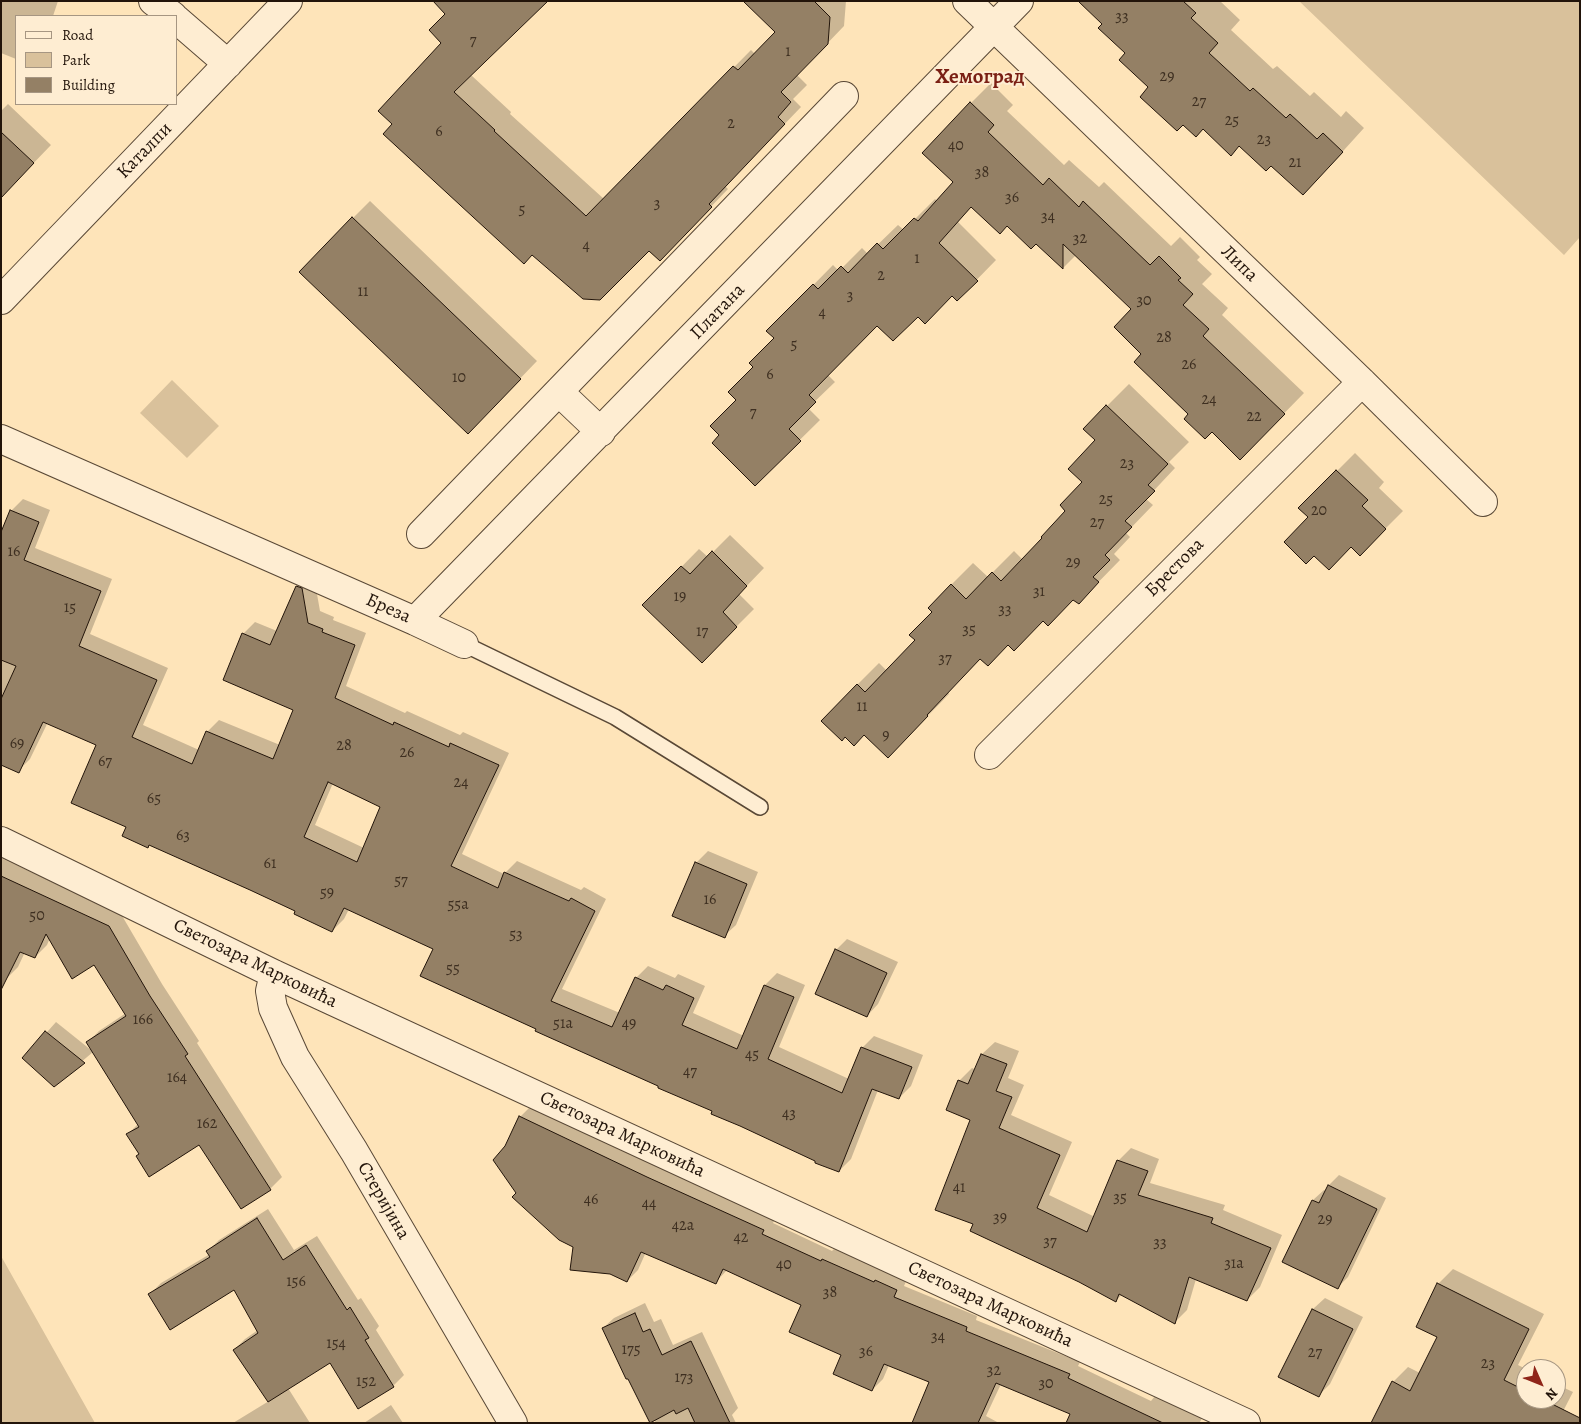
<!DOCTYPE html>
<meta charset="utf-8">
<style>
body{margin:0}
#map{position:relative;width:1581px;height:1424px;overflow:hidden;background:#fee4b9;font-family:Alegreya,serif}
canvas{display:block}
.frame{position:absolute;inset:0;border:2px solid #22140a;pointer-events:none}
.legend{position:absolute;left:15px;top:15px;width:162px;height:90px;box-sizing:border-box;background:#feedd2;border:1px solid #a69682;margin:0;padding:6px 9px;list-style:none;font-size:15px;color:#22140a}
.legend li{display:flex;align-items:center;gap:10px;height:25px}
.legend b{width:25px;border:1px solid #a69682}
.north{position:absolute;left:1516px;top:1359px;width:50px;height:50px;box-sizing:border-box;background:#feedd2;border:1px solid #a69682;border-radius:50%;rotate:134deg;font-size:14px;font-weight:700;line-height:20px;text-align:center;color:#22140a}
.north::after{content:'';display:block;margin:auto;width:18px;height:22px;background:#8f2418;clip-path:polygon(50% 0,100% 100%,50% 72%,0 100%)}
</style>
<div id="map">
<canvas width="1581" height="1424"></canvas>
<div class="frame"></div>
<ul class="legend">
<li><b style="height:6px;background:#feedd2"></b>Road</li>
<li><b style="height:14px;background:#d9c19b"></b>Park</li>
<li><b style="height:14px;background:#948065"></b>Building</li>
</ul>
<div class="north">N</div>
</div>
<script>
const c = document.querySelector('canvas').getContext('2d');
c.lineJoin = 'round';
function fill(path, color) { c.fillStyle = color; c.fill(path, 'evenodd'); }
const shape = rows => new Path2D(rows.map(r => 'M' + r).join(''));
function strokePath(path, color, width, dash) { c.strokeStyle = color; c.lineWidth = width; c.lineCap = dash ? 'butt' : 'round'; c.setLineDash(dash || []); c.stroke(path); }
function label(font, color, halo, rows, align = 'center') {
  c.font = font + ' Alegreya,serif'; c.lineWidth = 4; c.setLineDash([]); c.textBaseline = 'middle'; c.strokeStyle = halo; c.fillStyle = color; for (const [text, x, y, turn = 0] of rows) {
    c.save(); c.translate(x, y); c.rotate((+turn || 0) * Math.PI / 180); c.textAlign = isNaN(turn) ? turn : align; if (halo) c.strokeText(text, 0, 0); c.fillText(text, 0, 0); c.restore();
  }
}
fill(shape([
 [1299,1,1580,1,1580,237,1564,255],
 [172,380,219,426,187,458,140,413],
 [1,1256,95,1423,1,1423]
]), '#d9c19b');
fill(shape([
 [1,1,58,1,53,16,16,16,16,59,1,53],
 [445,1,471,75,511,112,510,114,604,199,751,50,755,54,776,32,752,1,846,1,844,26,797,75,807,85,793,99,801,107,725,186,728,189,676,243,649,249,394,124,443,43,447,14],
 [1080,1,1220,1,1240,20,1231,30,1273,69,1277,66,1310,96,1314,92,1341,117,1346,111,1364,128,1325,171,1240,145,1203,128,1150,87,1104,24],
 [991,83,1013,105,1007,111,1064,165,1069,160,1099,187,1104,182,1171,246,1180,237,1200,257,1197,260,1212,274,1202,284,1228,308,1222,315,1304,393,1260,438,1212,431,1190,414,1143,354,1133,309,1076,255,1063,268,1036,242,972,206,958,222,996,260,957,300,952,295,918,315,877,324,828,375,835,382,808,408,820,420,755,484,721,435,755,367,776,338,768,331,833,265,839,271,862,248,868,254,898,225,904,230,935,199,937,201,955,182,971,103],
 [8,104,51,145,1,197,1,111],
 [370,201,537,361,485,415,353,218],
 [1129,384,1189,442,1169,462,1175,468,1146,499,1153,505,1126,533,1130,537,1114,554,1120,560,1078,603,1074,598,1008,644,981,658,948,692,949,694,888,757,857,685,879,663,887,671,916,640,951,585,973,563,988,577,1014,551,1023,560,1067,511,1084,482,1107,406],
 [1355,453,1384,482,1379,488,1403,511,1360,554,1351,546,1310,517,1300,508],
 [23,499,50,510,35,548,112,579,90,634,168,668,143,725,199,750,207,732,219,720,280,745,295,710,243,634,255,622,277,631,297,586,309,575,314,577,320,611,334,617,333,620,366,633,346,686,405,713,407,711,460,735,463,732,509,753,462,854,504,874,517,861,581,890,584,887,606,899,562,989,620,1013,636,978,648,966,675,978,678,974,705,986,693,1013,744,1036,765,985,777,973,805,985,779,1047,849,1079,862,1048,874,1036,923,1055,911,1086,899,1098,878,1090,851,1159,839,1171,538,1028,435,948,349,909,344,919,332,931,296,911,150,844,148,847,128,827,98,744,48,722,30,759,18,771,1,763,1,527,4,528,11,511],
 [333,783,382,806,364,848,315,825],
 [730,535,764,568,739,594,754,609,702,661,644,605,699,549,708,557],
 [708,851,758,872,736,925,724,936,696,863],
 [1,858,121,914,162,984,199,1041,197,1043,282,1177,270,1189,200,1143,140,1154,128,1134,138,1124,93,1052,54,1085,24,1058,56,1022,91,1050,87,1043,99,1031,126,1013,95,964,50,938,47,945,35,957,25,952,18,967,6,979,1,977],
 [847,939,898,962,878,1004,867,1016,836,950],
 [995,1042,1019,1051,1008,1078,1024,1085,1011,1115,1072,1142,1049,1195,1095,1217,1118,1161,1131,1148,1159,1159,1150,1183,1225,1205,1223,1210,1282,1235,1260,1287,1247,1300,1196,1279,1187,1310,1175,1322,1122,1294,1116,1301,974,1223,971,1119,959,1081,972,1068,976,1070,982,1054],
 [531,1106,658,1167,775,1219,773,1223,832,1251,834,1249,885,1271,907,1279,904,1286,977,1316,976,1320,1080,1362,1078,1366,1151,1401,1155,1396,1202,1418,1200,1422,1202,1423,1067,1423,1072,1413,1001,1384,986,1416,999,1423,913,1423,930,1381,889,1365,883,1379,872,1390,803,1304,727,1270,715,1283,646,1252,638,1270,627,1281,575,1246,518,1193,506,1147,520,1117],
 [1339,1175,1386,1198,1348,1277,1338,1287,1284,1261,1313,1200,1324,1190,1326,1191,1329,1185],
 [268,1209,294,1250,317,1236,358,1300,361,1298,379,1326,376,1330,404,1375,393,1386,330,1361,288,1388,310,1423,233,1423,269,1401,234,1350,245,1339,258,1330,234,1289,150,1294,161,1283,210,1254,208,1251,219,1240],
 [1453,1269,1544,1314,1518,1365,1526,1369,1526,1399,1556,1399,1556,1384,1573,1392,1557,1423,1382,1423,1393,1382,1408,1367,1420,1373,1438,1336,1438,1284],
 [1325,1298,1363,1317,1330,1384,1319,1395,1280,1376,1313,1309],
 [645,1303,654,1322,661,1319,673,1345,702,1332,738,1408,732,1415,736,1423,656,1423,603,1328,614,1318],
 [391,1405,403,1423,364,1423]
]), '#0003');
const building = shape([
 [433,1,548,1,454,92,495,130,494,131,586,216,733,66,738,70,775,32,743,1,814,1,830,17,828,44,781,92,791,102,778,117,785,124,709,204,712,207,660,261,649,251,600,300,583,299,532,255,524,264,383,134,392,124,378,111,441,43,429,30,445,14,433,1],
 [1078,1,1183,1,1196,13,1191,18,1218,43,1209,53,1250,91,1253,88,1286,118,1290,114,1317,139,1323,133,1343,152,1303,195,1271,166,1266,171,1239,146,1231,156,1203,129,1196,137,1183,125,1177,131,1140,97,1148,87,1119,60,1125,53,1098,28,1102,24,1078,1],
 [970,102,994,125,988,132,1043,185,1049,178,1079,207,1083,201,1150,265,1159,256,1181,278,1178,280,1193,294,1183,305,1209,329,1203,336,1285,414,1240,460,1212,432,1205,439,1184,419,1188,414,1134,362,1141,354,1114,327,1131,309,1063,244,1063,269,1036,244,1031,249,1007,226,1000,234,971,207,939,243,978,281,957,301,952,296,925,324,918,317,893,341,877,326,809,395,816,402,789,429,801,441,755,486,712,443,719,435,710,426,736,400,728,392,753,367,749,363,774,338,766,331,813,284,818,289,841,266,848,273,877,243,883,249,914,218,918,221,953,182,922,153,970,102],
 [1,132,34,163,1,198,1,132],
 [352,217,521,379,468,434,299,272,352,217],
 [1106,405,1168,464,1148,485,1155,491,1125,521,1132,527,1105,555,1110,560,1093,577,1099,582,1079,604,1073,600,1048,626,1043,621,1014,651,1008,645,988,666,980,659,927,715,928,716,888,758,864,735,854,746,845,737,842,741,821,721,857,684,865,692,915,640,909,635,932,612,928,608,951,584,966,599,992,572,1001,581,1042,538,1041,537,1065,511,1060,505,1082,482,1068,469,1095,440,1083,429,1106,405],
 [1336,470,1368,500,1362,506,1386,529,1360,556,1351,547,1329,570,1314,556,1306,564,1284,542,1308,517,1298,508,1336,470],
 [10,510,39,522,24,560,101,591,79,646,157,680,132,737,192,764,206,731,273,759,293,710,223,680,242,633,270,645,296,586,302,588,308,623,323,629,322,632,355,645,335,698,393,725,394,722,449,747,450,743,499,765,451,866,498,888,504,872,569,901,571,898,595,911,551,1001,612,1027,635,977,663,990,666,985,694,998,682,1025,737,1049,764,985,794,997,768,1059,842,1093,861,1047,912,1067,899,1099,872,1089,839,1172,815,1163,815,1161,740,1126,711,1114,712,1111,658,1088,658,1086,535,1031,536,1029,420,976,433,949,344,908,332,932,294,914,295,911,250,890,149,845,148,848,122,836,126,827,71,803,96,745,43,722,19,773,1,765,1,699,16,666,1,660,1,532,10,510],
 [328,782,380,807,357,862,304,837,328,782],
 [712,551,747,586,723,612,737,627,702,663,642,605,681,566,690,574,712,551],
 [695,862,747,884,725,938,672,916,695,862],
 [1,876,109,926,150,996,188,1054,185,1056,271,1190,241,1209,199,1145,149,1177,136,1156,139,1154,126,1134,139,1127,86,1042,126,1016,94,965,72,979,46,934,35,958,20,952,1,990,1,876],
 [835,949,887,973,867,1017,815,994,835,949],
 [45,1031,85,1063,54,1087,22,1058,45,1031],
 [981,1054,1007,1064,996,1091,1012,1097,999,1128,1060,1155,1037,1208,1087,1232,1117,1160,1148,1171,1138,1195,1213,1218,1211,1223,1271,1248,1247,1301,1189,1277,1175,1324,1119,1294,1116,1302,1079,1282,970,1231,973,1224,935,1210,970,1120,946,1110,958,1080,968,1084,981,1054],
 [519,1116,647,1177,764,1230,762,1234,821,1261,822,1259,874,1282,875,1280,897,1290,894,1297,967,1327,966,1331,1070,1374,1068,1378,1163,1423,1066,1423,1070,1414,996,1383,978,1423,912,1423,929,1382,884,1364,872,1391,833,1374,841,1355,789,1332,801,1305,723,1269,716,1284,641,1252,627,1282,610,1274,570,1270,573,1247,559,1240,512,1197,516,1193,493,1160,505,1146,519,1116],
 [1328,1185,1377,1209,1338,1289,1282,1262,1312,1200,1319,1203,1328,1185],
 [257,1218,283,1260,306,1245,347,1310,350,1307,369,1338,365,1340,394,1387,358,1409,330,1363,268,1402,233,1350,258,1333,234,1290,170,1330,148,1294,210,1257,206,1251,257,1218],
 [1437,1283,1529,1329,1504,1380,1526,1391,1526,1399,1542,1399,1580,1418,1580,1423,1371,1423,1392,1381,1410,1391,1437,1337,1416,1327,1437,1283],
 [1312,1309,1353,1329,1319,1397,1278,1377,1312,1309],
 [635,1313,643,1332,650,1329,662,1355,691,1341,730,1423,695,1423,688,1408,676,1414,674,1410,650,1423,628,1379,626,1379,602,1328,635,1313]
]);
fill(building, '#948065');
strokePath(building, '#22140a', 1);
const service = shape([
 [464,644,615,717,760,807]
]);
const minor = shape([
 [153,1,173,16],
 [967,1,1362,382,1483,502],
 [176,19,228,64],
 [1,300,288,1],
 [559,392,601,432],
 [1,439,415,621,464,644],
 [421,534,844,96],
 [415,621,1019,1],
 [989,755,1362,382],
 [1,841,274,974,1246,1423],
 [274,974,270,991,273,1008,295,1057,354,1151,513,1423]
]);
strokePath(service, '#594836', 18);
strokePath(minor, '#594836', 30);
strokePath(service, '#feedd2', 15);
strokePath(minor, '#feedd2', 28);
label('16px', '#3e2f21', null, [
 ["33",1122,17],
 ["7",473,41],
 ["1",788,52],
 ["29",1167,77],
 ["27",1199,102],
 ["25",1232,121],
 ["2",731,124],
 ["6",439,132],
 ["23",1264,140],
 ["40",956,146],
 ["21",1295,163],
 ["38",982,173],
 ["36",1012,198],
 ["3",657,204],
 ["5",522,210],
 ["34",1048,217],
 ["32",1080,239],
 ["4",586,246],
 ["1",917,259],
 ["2",881,276],
 ["11",363,292],
 ["3",850,296],
 ["30",1144,301],
 ["4",822,313],
 ["28",1164,338],
 ["5",794,345],
 ["26",1189,365],
 ["6",770,375],
 ["10",459,378],
 ["24",1209,400],
 ["7",753,413],
 ["22",1254,417],
 ["23",1127,464],
 ["25",1106,500],
 ["20",1319,511],
 ["27",1097,523],
 ["16",14,552],
 ["29",1073,563],
 ["31",1039,592],
 ["19",680,597],
 ["15",70,608],
 ["33",1005,610],
 ["35",969,630],
 ["17",702,632],
 ["37",945,659],
 ["11",862,707],
 ["9",886,736],
 ["69",17,744],
 ["28",344,746],
 ["26",407,753],
 ["67",105,762],
 ["24",461,783],
 ["65",154,799],
 ["63",183,836],
 ["61",270,864],
 ["57",401,881],
 ["59",327,893],
 ["16",710,900],
 ["55a",458,905],
 ["50",37,916],
 ["53",516,935],
 ["55",453,969],
 ["166",143,1020],
 ["51a",563,1024],
 ["49",629,1024],
 ["45",752,1055],
 ["47",690,1072],
 ["164",177,1078],
 ["43",789,1114],
 ["162",207,1124],
 ["41",959,1188],
 ["35",1120,1198],
 ["46",591,1200],
 ["44",649,1204],
 ["39",1000,1218],
 ["29",1325,1220],
 ["42a",683,1226],
 ["42",741,1238],
 ["37",1050,1242],
 ["33",1160,1243],
 ["31a",1234,1264],
 ["40",784,1265],
 ["156",296,1282],
 ["38",830,1293],
 ["34",938,1337],
 ["154",336,1344],
 ["175",631,1350],
 ["36",866,1352],
 ["27",1315,1353],
 ["23",1488,1364],
 ["32",994,1371],
 ["173",684,1378],
 ["152",366,1382],
 ["30",1046,1384]
]);
label('19px', '#22140a', '#feedd2', [
 ["Каталпи",145,151,-46],
 ["Липа",1239,264,44],
 ["Платана",718,312,-46],
 ["Брестова",1175,568,-45],
 ["Бреза",388,609,24],
 ["Светозара Марковића",255,964,26],
 ["Светозара Марковића",622,1135,25],
 ["Стеријина",383,1201,60],
 ["Светозара Марковића",990,1305,25]
]);
label('bold 21px', '#7a1f14', '#feedd2', [
 ["Хемоград",980,78]
]);
</script>
